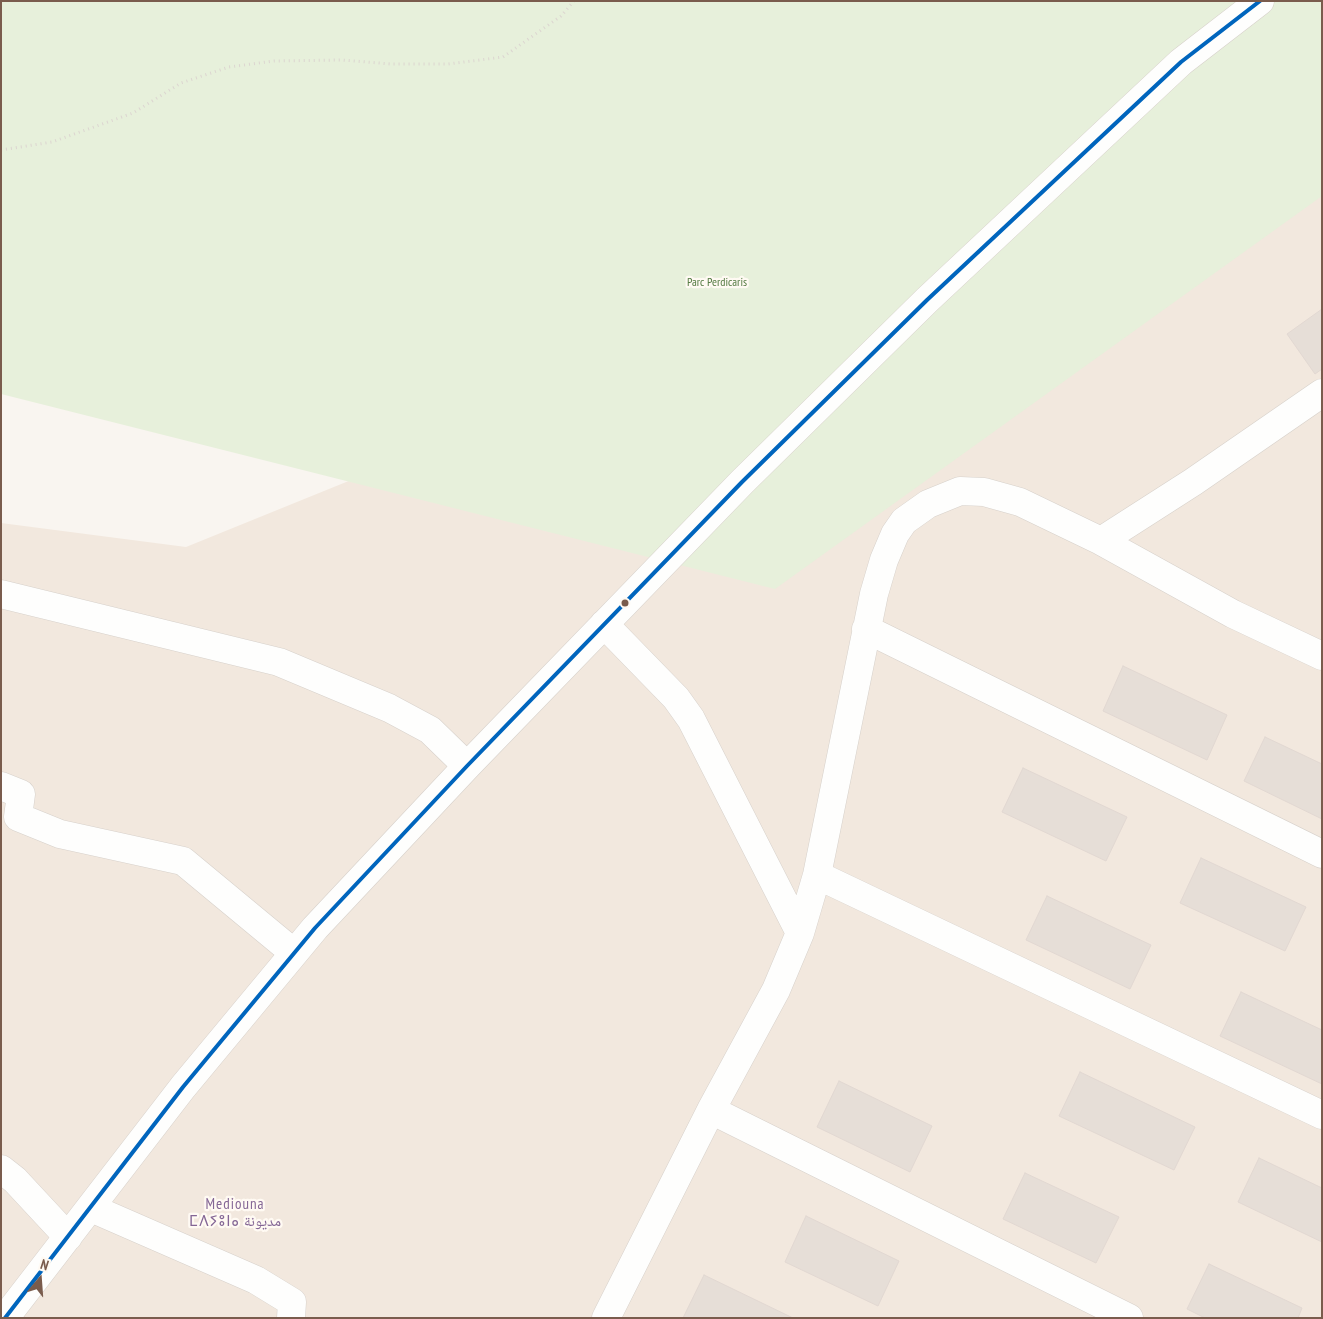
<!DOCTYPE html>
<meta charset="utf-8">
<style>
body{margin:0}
#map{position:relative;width:1323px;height:1319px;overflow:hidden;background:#f9f5f0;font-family:"PT Sans Narrow",sans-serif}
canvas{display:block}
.frame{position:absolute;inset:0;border:2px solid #7a5c4d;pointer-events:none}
.north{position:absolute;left:15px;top:1254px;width:50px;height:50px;-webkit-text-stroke:4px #fffaf3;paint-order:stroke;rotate:18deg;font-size:14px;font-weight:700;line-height:20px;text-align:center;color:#7a5c4d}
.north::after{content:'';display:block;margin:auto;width:18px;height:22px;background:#7a5c4d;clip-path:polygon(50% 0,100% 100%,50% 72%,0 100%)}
</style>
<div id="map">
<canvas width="1323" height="1319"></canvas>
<div class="frame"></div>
<div class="north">N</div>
</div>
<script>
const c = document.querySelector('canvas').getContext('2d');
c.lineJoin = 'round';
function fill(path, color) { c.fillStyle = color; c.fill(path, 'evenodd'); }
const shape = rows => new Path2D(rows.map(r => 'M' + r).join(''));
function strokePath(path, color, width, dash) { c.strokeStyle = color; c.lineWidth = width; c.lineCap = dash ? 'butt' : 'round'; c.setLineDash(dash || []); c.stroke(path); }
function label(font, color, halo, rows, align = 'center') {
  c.font = font + ' "PT Sans Narrow","Noto Naskh Arabic","Noto Sans Tifinagh",sans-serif'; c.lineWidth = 4.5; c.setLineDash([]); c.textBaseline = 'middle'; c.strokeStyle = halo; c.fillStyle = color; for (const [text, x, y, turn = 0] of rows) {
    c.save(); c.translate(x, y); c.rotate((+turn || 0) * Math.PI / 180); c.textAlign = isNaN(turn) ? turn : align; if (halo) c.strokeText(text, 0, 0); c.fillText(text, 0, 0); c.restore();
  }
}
fill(shape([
 [1322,86,1322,1318,1,1318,1,523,186,547]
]), '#f2e8de');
fill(shape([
 [1,1,1322,1,1322,196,775,589,1,394]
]), '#e7f0db');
const building = shape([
 [1322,309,1322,369,1315,374,1287,334,1322,309],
 [1123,666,1227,715,1207,760,1103,711,1123,666],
 [1265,737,1322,764,1322,819,1244,781,1265,737],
 [1023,768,1127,817,1106,861,1002,812,1023,768],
 [1201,858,1306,907,1285,951,1180,903,1201,858],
 [1047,896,1151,945,1130,989,1026,940,1047,896],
 [1241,992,1322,1030,1322,1084,1220,1036,1241,992],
 [1080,1072,1195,1127,1174,1170,1059,1116,1080,1072],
 [839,1081,932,1126,910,1172,817,1127,839,1081],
 [1259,1158,1322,1188,1322,1242,1238,1202,1259,1158],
 [1025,1173,1119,1217,1096,1263,1003,1219,1025,1173],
 [806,1216,899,1261,878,1306,785,1262,806,1216],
 [1209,1264,1302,1308,1298,1318,1205,1318,1187,1309,1209,1264],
 [704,1275,793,1318,683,1318,704,1275]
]);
fill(building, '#e6ded7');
strokePath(building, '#e2d8d2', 1);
const minor = shape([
 [1101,541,1193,482,1322,393],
 [1,594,279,662,389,708,430,730,467,766],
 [604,624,676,698,691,719,800,933],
 [866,629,1322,854],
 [1,786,21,794,18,817,60,834,183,861,294,953],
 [817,875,1322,1115],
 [711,1110,1129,1318],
 [1,1169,15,1180,68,1237],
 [91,1208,256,1280,292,1302,291,1318],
 [5,1318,183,1087,315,928,467,766,742,482,927,300,1181,62,1260,1],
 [606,1318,711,1110,776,990,800,933,817,875,874,594,884,560,895,534,904,521,928,504,960,491,984,492,1020,502,1101,541,1233,614,1322,656]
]);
strokePath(minor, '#d7d1cb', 29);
strokePath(shape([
 [1,150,52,142,133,113,181,83,229,67,274,61,342,60,391,64,448,64,503,57,561,16,574,1]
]), '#dcd5d0', 3, [1, 4]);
strokePath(minor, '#fefefd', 28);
strokePath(shape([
 [5,1318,183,1087,315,928,467,766,742,482,927,300,1181,62,1260,1]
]), '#0065bd', 4);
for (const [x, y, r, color] of [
 [625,603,4.5,"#7a5c4d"]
]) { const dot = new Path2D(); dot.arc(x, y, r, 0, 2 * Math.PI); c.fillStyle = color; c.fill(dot); strokePath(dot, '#fffaf3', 2); }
label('12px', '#537a41', '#fffaf3', [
 ["Parc Perdicaris",717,283]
]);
c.letterSpacing = '1px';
label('15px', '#846695', '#fffaf3', [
 ["Mediouna",235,1205],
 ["ⵎⴷⵢⵓⵏⴰ مديونة",235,1222]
]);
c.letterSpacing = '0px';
</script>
